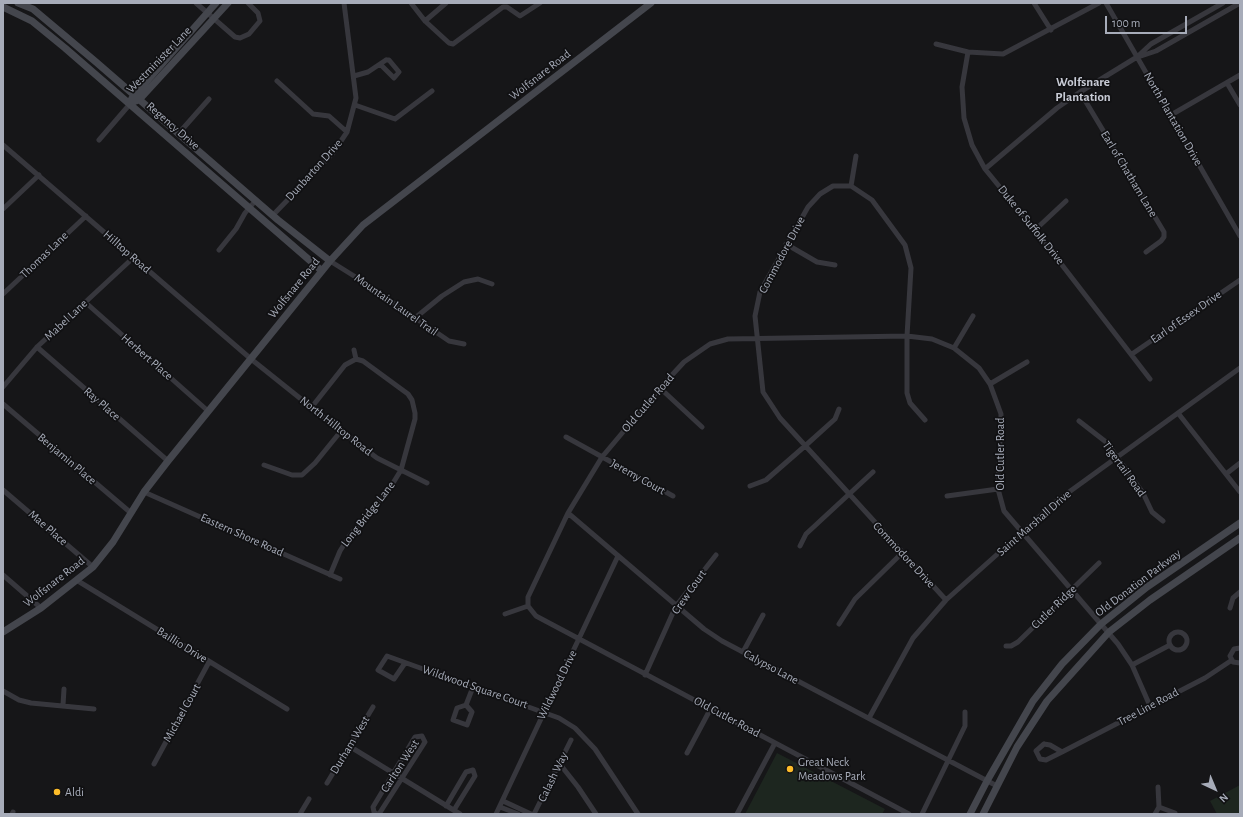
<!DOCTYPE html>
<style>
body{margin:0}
#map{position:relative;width:1243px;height:817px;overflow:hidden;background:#161618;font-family:"Alegreya Sans",sans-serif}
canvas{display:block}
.frame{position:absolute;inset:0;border:4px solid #a7acb9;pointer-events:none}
.north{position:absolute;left:1195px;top:769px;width:40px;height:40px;-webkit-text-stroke:3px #111113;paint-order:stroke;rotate:136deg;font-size:11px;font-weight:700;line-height:16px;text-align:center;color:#a7acb9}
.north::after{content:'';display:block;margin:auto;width:14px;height:18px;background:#a7acb9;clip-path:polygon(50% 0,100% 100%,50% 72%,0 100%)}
.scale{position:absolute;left:1105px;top:16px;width:82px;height:18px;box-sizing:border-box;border:2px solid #a7acb9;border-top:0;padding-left:5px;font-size:12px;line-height:14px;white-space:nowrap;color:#a7acb9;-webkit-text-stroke:3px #111113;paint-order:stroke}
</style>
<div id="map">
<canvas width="1243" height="817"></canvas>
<div class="frame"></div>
<div class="north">N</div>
<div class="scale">100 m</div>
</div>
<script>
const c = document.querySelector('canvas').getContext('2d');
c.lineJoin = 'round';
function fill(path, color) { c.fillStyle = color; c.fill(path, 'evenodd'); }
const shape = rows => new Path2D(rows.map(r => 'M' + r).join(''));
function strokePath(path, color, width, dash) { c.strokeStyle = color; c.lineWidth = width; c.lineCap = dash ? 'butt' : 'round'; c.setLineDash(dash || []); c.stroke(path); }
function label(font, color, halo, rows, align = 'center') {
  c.font = font + ' "Alegreya Sans",sans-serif'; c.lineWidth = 3.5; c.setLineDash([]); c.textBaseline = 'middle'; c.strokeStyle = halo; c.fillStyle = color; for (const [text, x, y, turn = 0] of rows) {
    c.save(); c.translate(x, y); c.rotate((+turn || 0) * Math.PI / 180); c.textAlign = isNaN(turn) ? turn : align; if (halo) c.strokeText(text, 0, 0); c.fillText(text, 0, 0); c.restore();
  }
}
fill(shape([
 [777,753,885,809,882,814,745,814],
 [1240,785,1240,814,1217,814,1210,801]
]), '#1d261f');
strokePath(shape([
 [196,3,235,37,240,38,249,34,260,21,258,13,248,3],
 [411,3,425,21,449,43,453,44,503,7,507,7,520,16,540,3],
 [1034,3,1051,30],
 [1106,3,1240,236],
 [425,21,446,3],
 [936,44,968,52,1003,54,1099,3],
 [968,52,962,87,964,118,972,145,985,169,1035,230,1150,379],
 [1138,57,1156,51,1240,3],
 [386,60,389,60,399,72,394,78,380,64,386,60],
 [354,76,368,72,380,64],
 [277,81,313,114,329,116,347,132],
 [1227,83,1240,105],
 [1080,92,1164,232,1164,237,1161,241,1146,252],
 [355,105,395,119,432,91],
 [1171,115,1240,75],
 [179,133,209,99],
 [99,140,130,104],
 [3,145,251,359,341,431,377,458,427,483],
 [985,169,1057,108,1080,92,1137,57,1151,44,1223,3],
 [851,186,856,156],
 [3,209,39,175],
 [273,215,333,153,347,132,356,98,344,3],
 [1035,230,1066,201],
 [786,244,817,262,835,265],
 [219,250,236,229,245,213,256,200],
 [330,261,354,276,449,341,464,344],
 [3,294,86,216],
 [85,302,208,411],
 [415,318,442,296,464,282,478,279,492,284],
 [37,347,168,461],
 [954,348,973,316],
 [354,350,356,359],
 [1132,354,1240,280],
 [990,384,1027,362],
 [3,387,37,347,134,257],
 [660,388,702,427],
 [3,404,131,513],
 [311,408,345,365,356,359,363,361,408,394,412,400,415,413,415,419,401,470,390,488,350,535,340,551,330,575],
 [1178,413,1240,492],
 [925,420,910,403,907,393,907,336,911,268,905,245,872,200,851,186,833,186,820,194,808,207,760,292,755,316,763,392,780,418,946,600],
 [1079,421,1106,442,1143,493,1152,512,1163,521],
 [566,437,673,496],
 [264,465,292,475,302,475,315,463,341,431],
 [1226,474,1240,463],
 [750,486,766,480,805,446,835,419,839,409],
 [3,490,93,567],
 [144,492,340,579],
 [947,496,998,489],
 [568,513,704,629,722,641,997,786],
 [800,546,806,534,873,472],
 [3,575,41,608],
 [78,581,287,709],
 [1230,608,1233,598,1240,592],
 [505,614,528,606],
 [839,624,855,599,902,553],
 '1169 641a9 9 0 1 1 18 0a9 9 0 1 1-18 0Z',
 [1006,646,1011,646,1018,642,1099,563],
 [1240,648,1234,649,1230,656,1233,662,1240,663],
 [743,652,763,615],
 [405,663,394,679,378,670,387,656,559,718,575,728,595,749,638,814],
 [1132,665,1170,645],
 [645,675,676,606,716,555],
 [3,691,19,700,31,703,94,709],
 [63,705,64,689],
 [466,705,472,712,467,725,453,720,457,708,466,705,473,687],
 [869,718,913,638,946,600,1058,500,1240,368],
 [1044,744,1050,745,1062,752,1046,760,1040,759,1036,751,1044,744],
 [349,746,460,814],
 [1062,752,1205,678,1232,660],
 [687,753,711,708],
 [559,763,578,787,596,814],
 [154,764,209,662],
 [327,783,373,707],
 [503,801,531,814],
 [446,806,466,772,473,770,475,776,454,810],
 [500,807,518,814],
 [1159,807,1175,813],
 [12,814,13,812],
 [300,814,309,799],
 [377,814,374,812,373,807,415,737,422,736,425,742,379,814],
 [496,814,618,556],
 [534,814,571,740],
 [737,814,775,743],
 [909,814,536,616,528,606,528,597,568,513,602,457,660,388,684,362,710,344,728,339,907,336,932,339,954,348,979,368,990,384,1001,414,998,489,1004,511,1118,644,1132,665,1150,706],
 [922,814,965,726,965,712],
 [1155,814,1159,807,1158,787]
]), '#37373d', 5);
strokePath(shape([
 [18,3,33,9,96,62,278,220,330,261],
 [3,7,32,21,65,48,322,271],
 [132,98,216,3],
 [136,101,139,100,228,3],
 [3,632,41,608,93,567,113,542,144,492,168,461,330,261,363,225,651,3],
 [970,814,987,781,1033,701,1062,664,1101,624,1147,587,1240,523],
 [983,814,1017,747,1047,701,1109,632,1150,600,1240,538]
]), '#44464d', 7);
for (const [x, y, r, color] of [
 [790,769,4,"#fdbc29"],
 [57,792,4,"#fdbc29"]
]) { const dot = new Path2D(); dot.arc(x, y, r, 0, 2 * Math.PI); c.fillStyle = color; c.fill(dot); strokePath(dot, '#111113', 1.5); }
label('12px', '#a7acb9', '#111113', [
 ["Westminister Lane",159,60,-46],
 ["Wolfsnare Road",540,75,-38],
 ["North Plantation Drive",1173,119,60],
 ["Regency Drive",173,126,41],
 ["Dunbarton Drive",314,170,-48],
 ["Earl of Chatham Lane",1129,174,59],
 ["Duke of Suffolk Drive",1031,225,51],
 ["Hilltop Road",127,252,41],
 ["Thomas Lane",44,255,-44],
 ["Commodore Drive",782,255,-62],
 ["Wolfsnare Road",294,288,-51],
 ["Mountain Laurel Trail",396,305,35],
 ["Earl of Essex Drive",1186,317,-35],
 ["Mabel Lane",66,320,-43],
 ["Herbert Place",147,357,41],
 ["Old Cutler Road",648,403,-49],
 ["Ray Place",102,404,41],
 ["North Hilltop Road",336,426,38],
 ["Old Cutler Road",1000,454,-90],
 ["Benjamin Place",67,459,40],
 ["Tigertail Road",1124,469,54],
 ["Jeremy Court",638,477,29],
 ["Long Bridge Lane",368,514,-52],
 ["Saint Marshall Drive",1034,523,-41],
 ["Mae Place",48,528,41],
 ["Eastern Shore Road",242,535,24],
 ["Commodore Drive",904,555,47],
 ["Wolfsnare Road",54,582,-38],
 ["Old Donation Parkway",1138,583,-37],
 ["Crew Court",689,592,-55],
 ["Cutler Ridge",1054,607,-44],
 ["Baillio Drive",182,645,32],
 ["Calypso Lane",771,667,28],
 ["Wildwood Drive",557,685,-64],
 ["Wildwood Square Court",475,687,19],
 ["Tree Line Road",1148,707,-28],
 ["Michael Court",182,713,-61],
 ["Old Cutler Road",727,717,28],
 ["Durham West",350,745,-59],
 ["Carlton West",400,766,-57],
 ["Calash Way",553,777,-64]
]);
label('12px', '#a7acb9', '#111113', [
 ["Great Neck",798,762],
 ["Meadows Park",798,776],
 ["Aldi",65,792]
], 'left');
label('bold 13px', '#c8cbd5', '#111113', [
 ["Wolfsnare",1083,82],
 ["Plantation",1083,97]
]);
</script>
